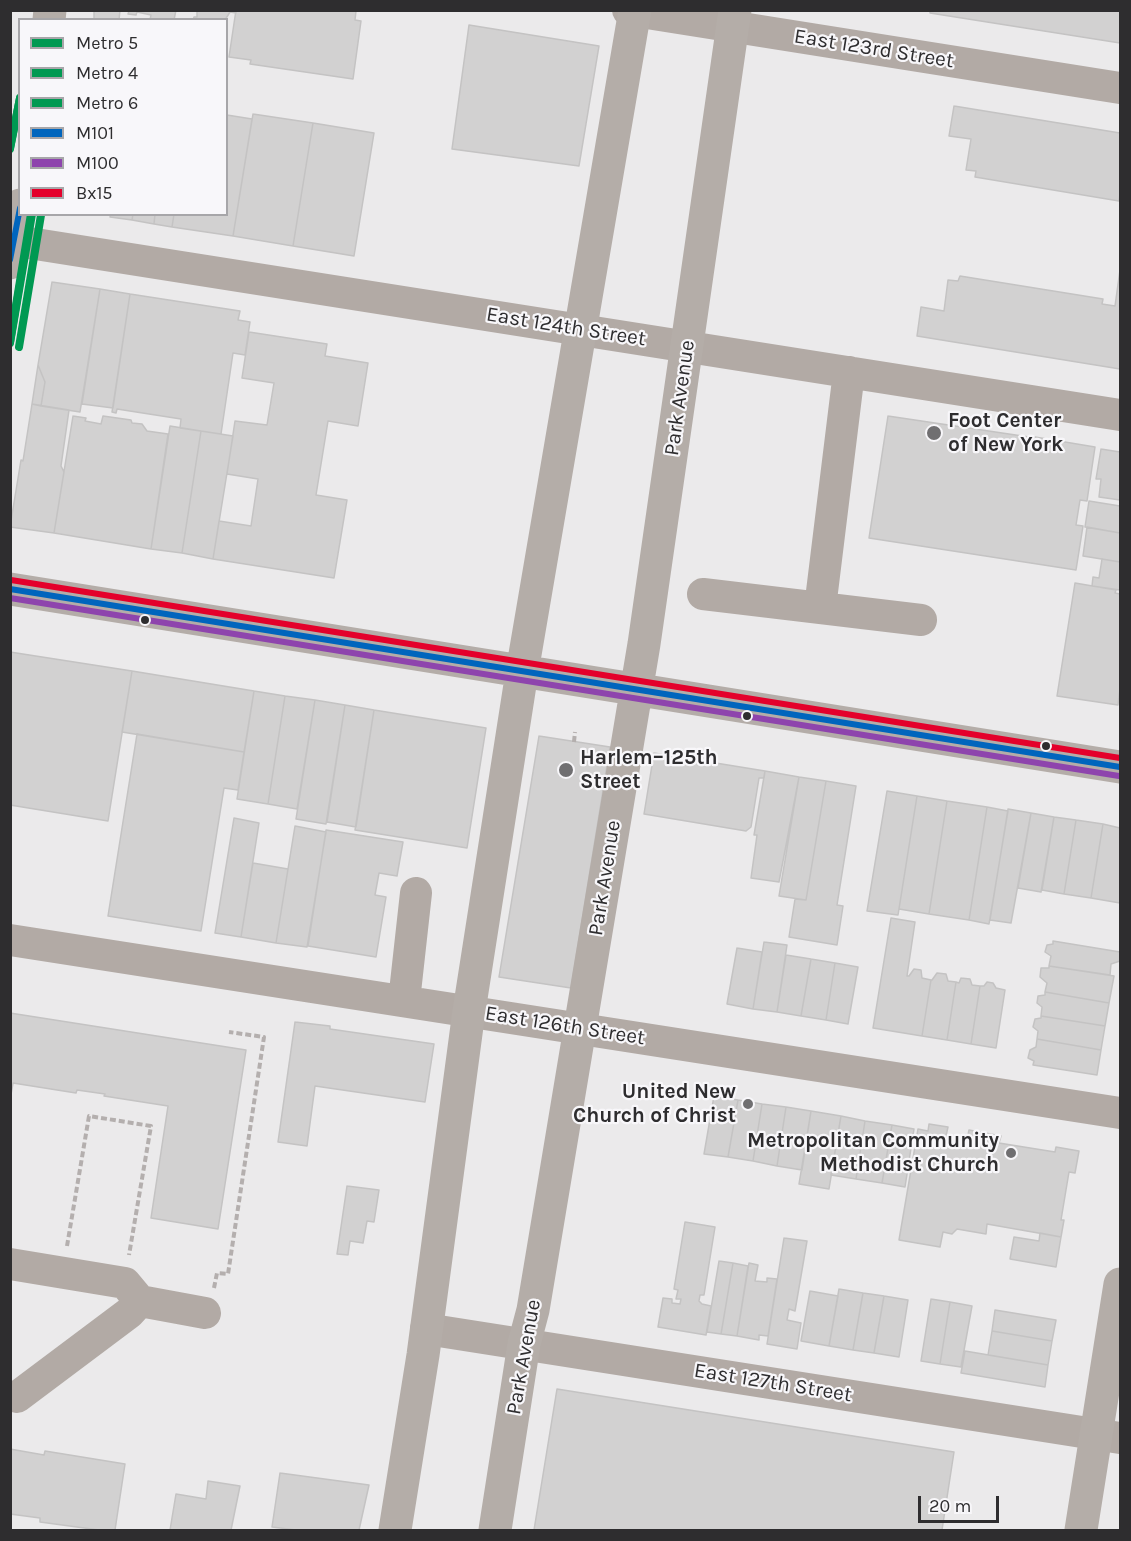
<!DOCTYPE html>
<meta charset="utf-8">
<style>
body{margin:0}
#map{position:relative;width:1131px;height:1541px;overflow:hidden;background:#ebeaeb;font-family:Karla,sans-serif}
canvas{display:block}
.frame{position:absolute;inset:0;border:12px solid #2e2d2f;pointer-events:none}
.legend{position:absolute;left:18px;top:18px;width:210px;height:198px;box-sizing:border-box;background:#f8f7fa;border:2px solid #a7a6a9;margin:0;padding:8px 10px;list-style:none;font-size:18px;color:#2e2d2f}
.legend li{display:flex;align-items:center;gap:12px;height:30px}
.legend b{width:30px;border:2px solid #a7a6a9}
.scale{position:absolute;left:918px;top:1496px;width:81px;height:27px;box-sizing:border-box;border:3px solid #2e2d2f;border-top:0;padding-left:8px;font-size:18px;line-height:21px;white-space:nowrap;color:#2e2d2f;-webkit-text-stroke:4px #f8f7fa;paint-order:stroke}
</style>
<div id="map">
<canvas width="1131" height="1541"></canvas>
<div class="frame"></div>
<ul class="legend">
<li><b style="height:8px;background:#009952"></b>Metro 5</li>
<li><b style="height:8px;background:#009952"></b>Metro 4</li>
<li><b style="height:8px;background:#009952"></b>Metro 6</li>
<li><b style="height:8px;background:#0065bd"></b>M101</li>
<li><b style="height:8px;background:#8e44ad"></b>M100</li>
<li><b style="height:8px;background:#e4002b"></b>Bx15</li>
</ul>
<div class="scale">20 m</div>
</div>
<script>
const c = document.querySelector('canvas').getContext('2d');
c.lineJoin = 'round';
function fill(path, color) { c.fillStyle = color; c.fill(path, 'evenodd'); }
const shape = rows => new Path2D(rows.map(r => 'M' + r).join(''));
function strokePath(path, color, width, dash) { c.strokeStyle = color; c.lineWidth = width; c.lineCap = dash ? 'butt' : 'round'; c.setLineDash(dash || []); c.stroke(path); }
function label(font, color, halo, rows, align = 'center') {
  c.font = font + ' Karla,sans-serif'; c.lineWidth = 4.5; c.setLineDash([]); c.textBaseline = 'middle'; c.strokeStyle = halo; c.fillStyle = color; for (const [text, x, y, turn = 0] of rows) {
    c.save(); c.translate(x, y); c.rotate((+turn || 0) * Math.PI / 180); c.textAlign = isNaN(turn) ? turn : align; if (halo) c.strokeText(text, 0, 0); c.fillText(text, 0, 0); c.restore();
  }
}
const building = shape([
 [94,10,120,10,119,20,94,20,94,10],
 [125,10,176,10,174,20,150,20,151,15,137,12,136,15,128,14,129,11,125,10],
 [197,10,236,10,236,13,230,12,225,20,193,20,194,17,197,17,197,10],
 [236,10,356,11,355,20,361,21,353,79,250,64,251,60,229,57,236,10],
 [930,10,1120,10,1120,43,930,13,930,10],
 [469,25,599,46,579,166,452,149,469,25],
 [954,106,1120,133,1120,194,1119,201,975,177,976,171,966,170,971,139,949,136,954,106],
 [226,109,227,115,252,119,233,236,172,227,174,214,226,214,226,109],
 [253,114,313,123,293,246,233,236,253,114],
 [313,123,374,133,354,256,293,246,313,123],
 [133,214,155,214,154,224,132,220,133,214],
 [133,214,132,220,110,217,111,214,133,214],
 [155,214,174,214,172,227,154,224,155,214],
 [1120,270,1120,369,917,336,921,307,944,311,948,280,958,281,960,276,1103,299,1102,304,1115,306,1120,270],
 [52,282,100,289,80,412,41,406,45,382,38,365,52,282],
 [100,289,130,294,113,408,82,404,100,289],
 [130,294,240,311,238,320,250,322,245,355,233,353,221,434,180,428,181,419,117,409,116,413,112,412,130,294],
 [249,332,327,344,325,356,368,363,358,426,328,421,316,495,347,500,334,578,213,559,219,521,251,526,258,479,227,474,235,421,267,425,274,383,242,378,249,332],
 [38,365,45,382,41,406,32,404,38,365],
 [32,404,69,410,61,466,64,472,54,533,10,527,21,460,23,461,32,404],
 [73,416,86,418,85,421,101,424,103,416,131,420,132,423,142,424,147,431,168,434,151,549,54,533,73,416],
 [888,416,1029,437,1028,442,1034,443,1035,437,1095,447,1087,501,1080,500,1076,525,1083,526,1076,570,869,538,888,416],
 [170,426,201,431,182,553,151,549,170,426],
 [201,431,233,436,213,559,182,553,201,431],
 [1101,449,1120,452,1120,500,1099,497,1101,479,1096,479,1101,449],
 [1089,501,1120,506,1120,533,1085,527,1089,501],
 [1087,527,1120,533,1120,562,1083,556,1087,527],
 [1102,559,1120,562,1120,590,1092,586,1093,577,1099,578,1102,559],
 [1075,583,1116,590,1115,593,1120,594,1120,688,1118,705,1057,696,1075,583],
 [10,652,132,671,108,821,10,805,10,652],
 [132,671,254,691,244,752,122,732,132,671],
 [254,691,285,696,268,804,237,799,254,691],
 [285,696,315,700,297,809,268,804,285,696],
 [315,700,345,705,326,824,296,819,315,700],
 [345,705,374,710,356,827,327,822,345,705],
 [374,710,486,728,467,848,355,830,374,710],
 [137,734,244,752,238,790,224,788,201,931,108,916,137,734],
 [539,736,610,747,571,988,499,977,539,736],
 [654,753,765,771,764,778,759,778,751,827,746,831,644,814,654,753],
 [765,771,799,777,779,882,751,878,757,835,754,835,765,771],
 [799,777,826,781,806,900,779,896,799,777],
 [826,781,856,786,837,905,843,906,837,945,789,937,795,899,806,900,826,781],
 [887,791,917,796,898,915,867,911,887,791],
 [917,796,947,801,929,914,899,909,917,796],
 [947,801,987,807,969,920,929,914,947,801],
 [987,807,1008,811,989,924,969,920,987,807],
 [1008,809,1031,813,1011,923,990,920,1008,809],
 [1031,813,1054,817,1041,892,1018,888,1031,813],
 [1054,817,1076,820,1064,894,1042,890,1054,817],
 [234,818,259,823,241,937,215,933,234,818],
 [1076,820,1103,824,1091,898,1064,894,1076,820],
 [1103,824,1120,828,1120,903,1091,898,1103,824],
 [295,826,326,832,307,947,276,943,295,826],
 [326,830,403,842,397,876,379,873,375,895,386,897,376,957,308,946,326,830],
 [253,863,288,869,276,943,241,937,253,863],
 [891,918,915,922,907,976,909,976,914,969,921,970,922,978,931,980,922,1036,873,1028,891,918],
 [1053,941,1120,952,1120,961,1111,964,1110,975,1049,966,1051,956,1045,952,1047,945,1053,944,1053,941],
 [764,942,787,945,777,1012,753,1009,764,942],
 [737,948,762,952,753,1009,727,1004,737,948],
 [786,955,811,959,801,1016,777,1012,786,955],
 [811,959,835,963,826,1020,801,1016,811,959],
 [835,963,858,967,848,1024,826,1020,835,963],
 [1049,966,1114,976,1109,1003,1045,992,1047,983,1040,977,1041,968,1049,968,1049,966],
 [937,973,946,974,948,981,956,982,947,1040,922,1036,931,980,932,980,937,973],
 [961,978,970,979,972,985,980,986,971,1044,947,1040,956,982,959,983,961,978],
 [987,982,993,983,996,988,1005,990,996,1048,971,1044,980,986,984,986,987,982],
 [1045,992,1109,1003,1105,1026,1041,1016,1042,1007,1037,1003,1038,996,1045,995,1045,992],
 [10,1013,246,1050,218,1229,151,1218,168,1106,104,1096,105,1094,77,1090,76,1093,13,1083,10,1100,10,1013],
 [1041,1016,1105,1026,1101,1050,1037,1039,1038,1031,1033,1027,1035,1019,1041,1018,1041,1016],
 [295,1022,330,1026,330,1029,434,1044,425,1102,315,1086,307,1146,278,1142,295,1022],
 [1037,1039,1101,1050,1097,1075,1033,1065,1034,1061,1028,1058,1030,1050,1036,1047,1037,1039],
 [714,1096,738,1100,728,1157,704,1154,714,1096],
 [738,1100,762,1104,753,1161,728,1157,738,1100],
 [762,1104,786,1107,777,1166,753,1161,762,1104],
 [786,1107,811,1111,802,1170,777,1166,786,1107],
 [811,1111,841,1116,829,1189,799,1184,811,1111],
 [841,1116,865,1121,856,1179,831,1175,841,1116],
 [865,1121,892,1125,882,1183,856,1179,865,1121],
 [929,1124,948,1127,946,1136,967,1140,969,1130,1001,1136,999,1143,1055,1152,1056,1147,1079,1151,1075,1173,1069,1172,1061,1220,1064,1220,1061,1237,987,1224,986,1234,957,1229,952,1234,943,1232,940,1247,899,1240,918,1129,928,1131,929,1124],
 [892,1125,914,1129,905,1187,882,1183,892,1125],
 [347,1186,379,1190,374,1222,367,1221,363,1243,350,1241,348,1255,337,1254,347,1186],
 [685,1222,715,1227,704,1295,700,1295,699,1301,702,1304,711,1306,706,1335,658,1327,663,1298,672,1299,672,1303,680,1304,681,1299,676,1299,678,1290,674,1289,685,1222],
 [1040,1233,1061,1237,1056,1267,1010,1259,1014,1237,1039,1241,1040,1233],
 [784,1238,807,1241,795,1311,789,1309,787,1320,801,1323,797,1349,767,1344,784,1238],
 [719,1261,733,1263,721,1334,707,1332,719,1261],
 [733,1263,748,1266,737,1336,721,1334,733,1263],
 [749,1263,758,1265,755,1281,767,1282,767,1278,777,1279,768,1336,759,1335,759,1340,737,1336,749,1263],
 [839,1289,863,1293,853,1350,829,1346,839,1289],
 [810,1291,838,1296,829,1346,801,1341,810,1291],
 [863,1293,884,1296,874,1353,853,1350,863,1293],
 [884,1296,908,1300,899,1357,874,1353,884,1296],
 [931,1299,950,1302,940,1364,921,1361,931,1299],
 [950,1302,972,1306,961,1367,940,1364,950,1302],
 [995,1310,1056,1320,1052,1341,992,1331,995,1310],
 [992,1331,1052,1341,1048,1365,988,1355,992,1331],
 [965,1351,1048,1365,1045,1387,961,1373,965,1351],
 [557,1389,954,1452,942,1530,534,1530,557,1389],
 [10,1449,44,1455,45,1451,125,1464,115,1530,99,1530,40,1522,40,1518,10,1514,10,1449],
 [280,1473,369,1485,359,1530,296,1530,272,1527,280,1473],
 [208,1481,240,1486,231,1530,170,1530,176,1494,206,1499,208,1481]
]);
fill(building, '#d2d1d1');
strokePath(building, '#c4c3c3', 1.5);
strokePath(shape([
 [574,742,575,732],
 [67,1246,89,1116,151,1126,129,1255],
 [214,1288,217,1273,228,1274,264,1037,229,1032]
]), '#b4afae', 4, [6, 3]);
strokePath(shape([
 [628,10,1120,88],
 [10,240,1120,415],
 [703,594,921,620],
 [820,608,849,372],
 [10,940,1120,1113],
 [404,1001,416,893],
 [10,1264,125,1283,140,1301,129,1313,17,1397],
 [140,1301,205,1313],
 [426,1329,1120,1438]
]), '#b2aaa5', 32);
strokePath(shape([
 [49,20,50,10],
 [10,263,20,205],
 [10,589,1120,767],
 [395,1530,423,1355,469,1011,522,672,635,10],
 [495,1530,524,1344,533,1310,644,644,735,10],
 [1081,1530,1120,1284]
]), '#b4ada8', 33);
strokePath(shape([
 [10,260,20,208],
 [10,589,1120,767]
]), '#0065bd', 6);
strokePath(shape([
 [10,598,1119,776]
]), '#8e44ad', 6);
strokePath(shape([
 [11,580,1120,758]
]), '#e4002b', 6);
strokePath(shape([
 [10,149,20,98],
 [10,343,32,214]
]), '#009952', 8);
strokePath(shape([
 [19,347,41,215]
]), '#009952', 8);
strokePath(shape([
 [10,148,20,98],
 [10,342,31,214]
]), '#009952', 8);
for (const [x, y, r, color] of [
 [934,433,8,"#706f71"],
 [145,620,5,"#2e2d2f"],
 [747,716,5,"#2e2d2f"],
 [1046,746,5,"#2e2d2f"],
 [566,770,8,"#706f71"],
 [748,1104,6,"#706f71"],
 [1011,1153,6,"#706f71"]
]) { const dot = new Path2D(); dot.arc(x, y, r, 0, 2 * Math.PI); c.fillStyle = color; c.fill(dot); strokePath(dot, '#f8f7fa', 2); }
label('21px', '#2e2d2f', '#f8f7fa', [
 ["East 123rd Street",874,49,9],
 ["East 124th Street",566,327,9],
 ["Park Avenue",680,398,-82],
 ["Park Avenue",605,878,-81],
 ["East 126th Street",565,1026,9],
 ["Park Avenue",524,1357,-80],
 ["East 127th Street",773,1383,9]
]);
label('bold 21px', '#2e2d2f', '#f8f7fa', [
 ["Foot Center",948,421],
 ["of New York",948,445],
 ["Harlem–125th",580,758],
 ["Street",580,782],
 ["United New",736,1092,"right"],
 ["Church of Christ",736,1116,"right"],
 ["Metropolitan Community",999,1141,"right"],
 ["Methodist Church",999,1165,"right"]
], 'left');
</script>
